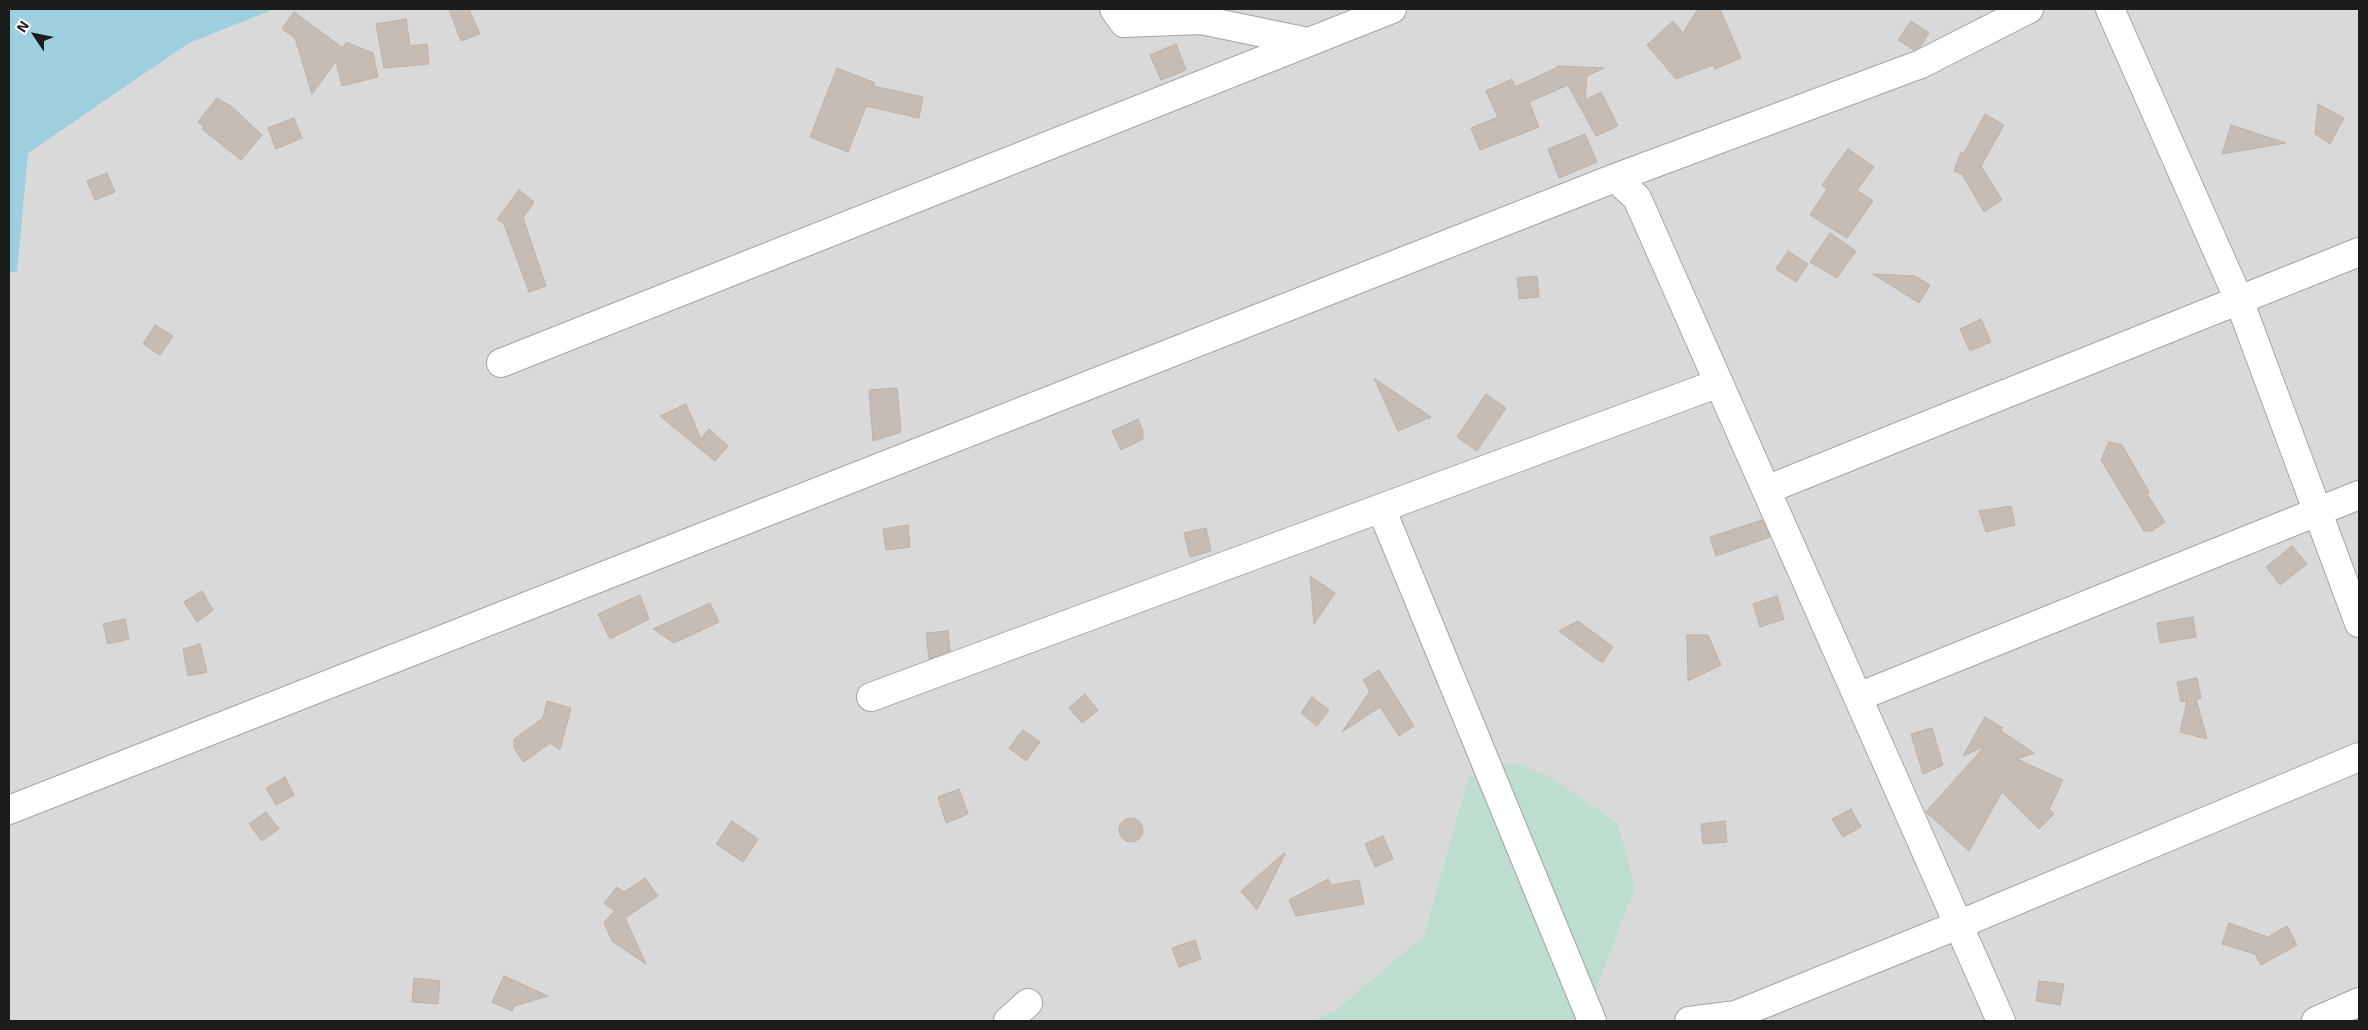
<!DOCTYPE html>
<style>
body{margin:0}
#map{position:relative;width:2368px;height:1030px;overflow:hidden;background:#eeeae1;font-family:"Exo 2",sans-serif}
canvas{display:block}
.frame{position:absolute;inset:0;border:10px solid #1c1c1c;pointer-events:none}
.north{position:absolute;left:10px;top:10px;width:50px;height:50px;-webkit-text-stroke:4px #fff;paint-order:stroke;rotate:304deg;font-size:14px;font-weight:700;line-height:20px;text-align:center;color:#1c1c1c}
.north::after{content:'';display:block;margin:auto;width:18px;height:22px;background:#1c1c1c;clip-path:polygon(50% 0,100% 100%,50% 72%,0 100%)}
</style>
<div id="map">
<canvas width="2368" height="1030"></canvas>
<div class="frame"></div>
<div class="north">N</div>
</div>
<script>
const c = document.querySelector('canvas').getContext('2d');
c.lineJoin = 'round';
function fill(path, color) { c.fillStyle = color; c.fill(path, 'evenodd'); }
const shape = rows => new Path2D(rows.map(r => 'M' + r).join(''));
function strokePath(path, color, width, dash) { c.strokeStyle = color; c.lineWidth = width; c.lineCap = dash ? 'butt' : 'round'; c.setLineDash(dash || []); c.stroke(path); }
fill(shape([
 [9,9,2359,9,2359,1021,1584,1021,1635,888,1618,823,1552,778,1468,778,1424,935,1335,1011,1310,1021,9,1021]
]), '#dad9d9');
fill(shape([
 [1513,762,1552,778,1618,823,1635,888,1584,1021,1310,1021,1335,1011,1424,935,1468,778]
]), '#bdddcf');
fill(shape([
 [9,9,274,9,189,43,28,153,17,272,9,272]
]), '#9ecfdf');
const building = shape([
 [449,9,469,9,480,34,461,41,449,9],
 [1698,9,1720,9,1741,58,1715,69,1713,65,1676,79,1647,45,1673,21,1683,33,1698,9],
 [294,12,343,48,346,42,373,53,378,77,342,86,336,61,312,94,295,38,282,29,294,12],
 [406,19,410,46,427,44,429,64,384,68,376,24,406,19],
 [1911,21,1929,33,1920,47,1914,50,1898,40,1911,21],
 [1176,44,1186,70,1161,80,1150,55,1176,44],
 [1557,66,1604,68,1587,76,1585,100,1601,92,1618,126,1596,136,1568,85,1529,102,1539,127,1480,150,1471,128,1498,117,1486,91,1512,79,1515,87,1558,67,1557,66],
 [837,68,875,83,873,86,923,97,919,118,866,106,848,152,810,137,837,68],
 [217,98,232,107,262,135,241,160,202,129,204,127,198,122,217,98],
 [2318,104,2344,118,2330,144,2315,134,2318,104],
 [1985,114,2004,125,1981,166,2002,200,1984,212,1962,174,1954,171,1961,152,1964,153,1985,114],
 [294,118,302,138,276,149,268,128,294,118],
 [2231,125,2286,143,2222,154,2231,125],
 [1585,134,1597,162,1559,178,1548,149,1585,134],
 [1848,149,1874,167,1857,190,1873,201,1847,238,1810,215,1827,189,1822,185,1848,149],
 [107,173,115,192,95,200,87,181,107,173],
 [519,190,534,202,523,218,546,286,529,292,504,224,497,219,519,190],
 [1830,233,1856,251,1837,278,1810,262,1830,233],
 [1788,251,1808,264,1796,282,1776,269,1788,251],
 [1873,274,1915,276,1930,285,1919,303,1873,274],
 [1537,276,1539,297,1519,299,1517,278,1537,276],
 [1981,319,1991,342,1970,351,1960,329,1981,319],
 [155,325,173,336,160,355,143,344,155,325],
 [1374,378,1431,417,1398,431,1374,378],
 [897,388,901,432,873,441,869,390,897,388],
 [1486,394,1506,408,1477,451,1457,437,1486,394],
 [686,404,701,439,709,429,728,446,715,461,660,416,686,404],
 [1138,419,1143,431,1143,439,1121,450,1112,431,1138,419],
 [2109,442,2122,445,2149,492,2147,494,2165,522,2152,531,2144,531,2101,460,2109,442],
 [2011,506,2015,525,1986,532,1979,511,2011,506],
 [1762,520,1770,537,1716,556,1710,537,1762,520],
 [908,525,910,547,886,550,883,529,908,525],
 [1206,528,1211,551,1190,557,1184,533,1206,528],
 [2292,546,2307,564,2280,585,2266,567,2292,546],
 [1310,576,1335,593,1314,624,1310,576],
 [202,591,213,610,197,622,184,602,202,591],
 [640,595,649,619,610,639,598,614,640,595],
 [1777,596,1784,619,1760,627,1753,604,1777,596],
 [710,603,719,622,674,643,653,629,710,603],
 [2193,617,2196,637,2160,643,2157,623,2193,617],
 [125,619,129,639,108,644,103,624,125,619],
 [1578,621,1613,647,1602,663,1559,631,1578,621],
 [948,631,950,651,929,659,926,633,948,631],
 [1687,635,1708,635,1721,665,1688,681,1687,635],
 [200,644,207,672,188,676,183,649,200,644],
 [1379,670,1414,726,1399,736,1380,707,1342,732,1370,691,1363,680,1379,670],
 [2197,678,2201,698,2196,699,2207,739,2180,732,2187,701,2181,702,2177,682,2197,678],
 [1085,694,1098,710,1082,723,1069,708,1085,694],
 [1312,697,1329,710,1317,726,1301,713,1312,697],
 [547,701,571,708,560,750,550,743,524,762,514,748,514,739,543,718,547,701],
 [1985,717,2003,728,2001,731,2034,753,2017,759,2063,780,2049,809,2054,814,2039,829,2002,792,1969,851,1926,812,1985,746,1963,756,1985,717],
 [1932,728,1943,765,1923,774,1911,734,1932,728],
 [1023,730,1040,742,1026,761,1009,748,1023,730],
 [285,777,294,795,276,805,266,788,285,777],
 [959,789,968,814,946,823,938,797,959,789],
 [1851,809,1861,827,1843,837,1832,819,1851,809],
 [266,812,279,829,262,841,249,824,266,812],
 '1119 830a12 12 0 1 1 24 0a12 12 0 1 1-24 0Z',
 [732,821,758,839,743,862,716,844,732,821],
 [1725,821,1727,842,1703,844,1701,824,1725,821],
 [1383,836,1393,859,1375,867,1365,844,1383,836],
 [1284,853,1285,854,1257,910,1241,891,1284,853],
 [645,878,658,896,625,918,646,964,612,941,604,922,615,911,604,903,617,887,624,892,645,878],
 [1328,879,1332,885,1359,880,1364,904,1296,916,1289,900,1328,879],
 [2229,923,2268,937,2287,926,2297,945,2261,965,2255,954,2222,944,2229,923],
 [1195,940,1201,959,1179,967,1172,948,1195,940],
 [504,976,548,996,514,1006,512,1011,492,1002,504,976],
 [414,978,440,981,438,1004,412,1002,414,978],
 [2039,981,2064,984,2060,1005,2036,1001,2039,981]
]);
fill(building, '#c6bcb4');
strokePath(building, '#c0b0a3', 1);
const street = shape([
 [1114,9,1124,23,1201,20,1308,42],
 [2110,9,2239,300,2359,623],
 [1615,178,1637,198,2001,1021],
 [501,363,1392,9],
 [1766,490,2359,252],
 [1381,508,1592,1021],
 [871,697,1719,383],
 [1858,697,2359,495],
 [9,810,1615,178,1921,64,2029,9],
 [1008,1021,1028,1003],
 [1689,1021,1736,1015,1958,925,2359,757],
 [2316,1021,2359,1002]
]);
strokePath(street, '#a3a3a3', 30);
strokePath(street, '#fff', 28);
</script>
